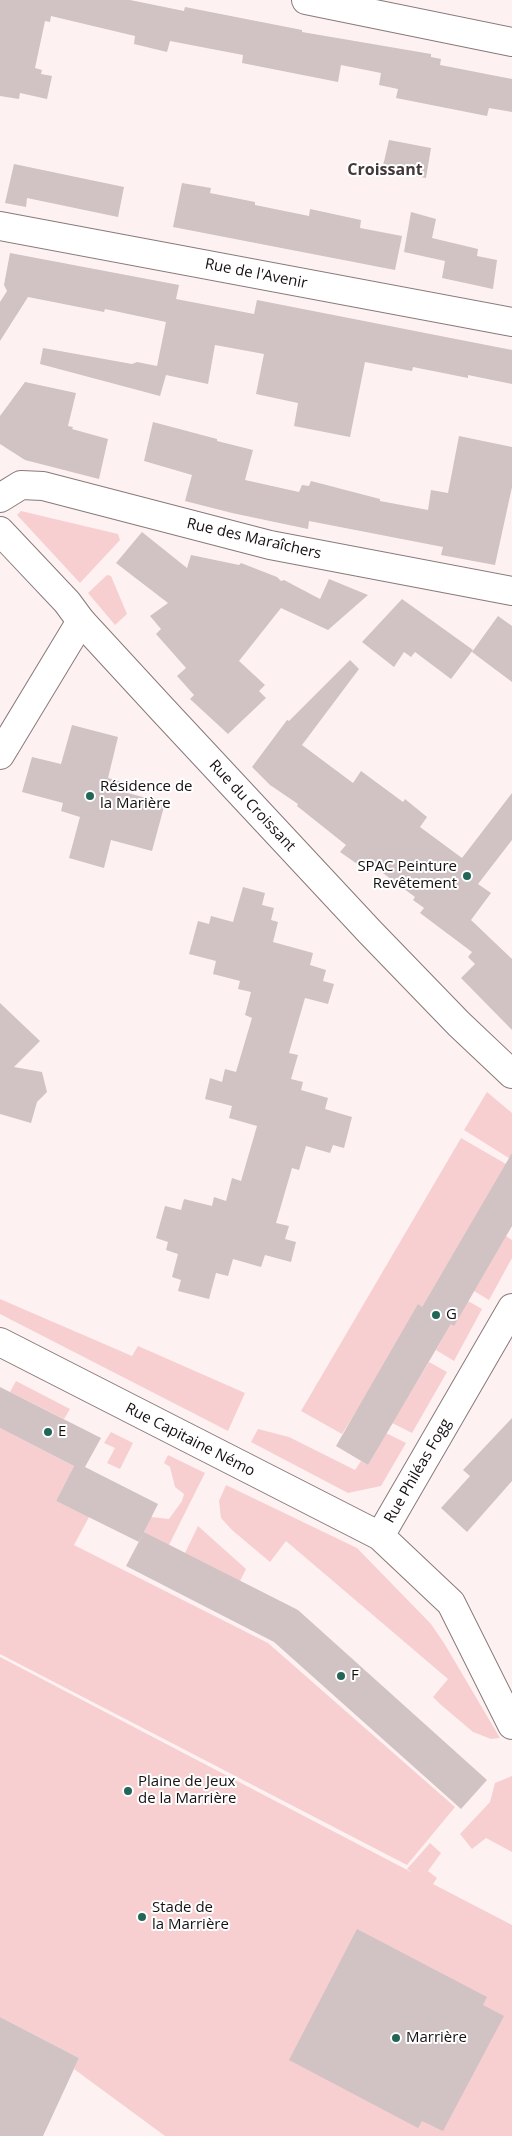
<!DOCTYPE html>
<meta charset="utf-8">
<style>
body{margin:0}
canvas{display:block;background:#fef1f1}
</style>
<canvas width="512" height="2136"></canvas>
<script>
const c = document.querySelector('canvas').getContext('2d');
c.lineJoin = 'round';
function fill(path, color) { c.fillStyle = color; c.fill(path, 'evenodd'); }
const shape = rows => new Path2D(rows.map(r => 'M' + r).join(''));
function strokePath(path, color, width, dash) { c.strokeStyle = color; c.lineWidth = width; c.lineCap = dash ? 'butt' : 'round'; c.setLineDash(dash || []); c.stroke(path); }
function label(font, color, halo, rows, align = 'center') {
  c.font = font + ' "Open Sans",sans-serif'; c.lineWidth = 4; c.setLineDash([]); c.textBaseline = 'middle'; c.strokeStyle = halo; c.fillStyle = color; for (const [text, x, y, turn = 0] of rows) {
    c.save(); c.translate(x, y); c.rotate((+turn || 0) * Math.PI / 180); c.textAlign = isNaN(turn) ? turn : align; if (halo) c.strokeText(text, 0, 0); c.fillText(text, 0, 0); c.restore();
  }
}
fill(shape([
 [21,511,118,534,120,540,80,583,17,515],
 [107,575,111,576,127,614,115,625,88,593],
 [487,1092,512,1113,512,1160,464,1130],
 [461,1138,506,1164,422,1307,342,1434,301,1411],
 [506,1236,512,1240,512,1258,489,1300,474,1291],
 [0,1299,132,1356,138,1346,245,1393,228,1431,0,1314],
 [468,1301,482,1309,454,1361,436,1350,451,1324],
 [429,1362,447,1372,412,1433,392,1423],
 [16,1381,70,1409,64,1419,10,1392],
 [0,1428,74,1466,56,1501,89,1517,74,1545,268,1643,455,1807,407,1865,0,1654],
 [258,1429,289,1437,355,1470,361,1461,368,1465,386,1433,406,1443,381,1486,348,1493,251,1442],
 [111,1432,133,1443,120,1469,107,1463,115,1448,104,1443],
 [168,1455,205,1473,169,1545,144,1532,151,1517,169,1519,182,1501,184,1494,175,1487,170,1467,164,1463],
 [226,1485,357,1548,431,1624,444,1643,500,1738,491,1739,473,1732,440,1704,433,1697,448,1679,286,1541,270,1562,232,1530,221,1518,219,1501],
 [198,1526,246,1569,240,1581,185,1553],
 [0,1657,413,1873,407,1869,430,1843,441,1853,428,1871,437,1878,433,1884,512,1925,512,2136,165,2136,74,2069,79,2058,0,2017],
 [512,1776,512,1852,486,1838,472,1849,460,1834,490,1802,495,1783]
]), '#f8cfd0');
fill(shape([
 [0,0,130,0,184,11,185,7,302,30,302,32,431,54,431,57,441,59,440,65,512,79,512,112,489,108,487,116,396,98,398,89,379,85,381,73,341,65,338,82,242,63,243,55,170,41,167,52,134,44,135,36,51,16,50,22,45,21,35,68,42,70,41,74,52,76,47,99,20,93,19,99,0,96],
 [389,140,431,148,426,178,382,170],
 [14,164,124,187,118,217,27,198,26,207,5,203],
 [182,183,211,188,210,193,255,202,255,205,309,216,310,209,361,220,360,228,402,236,395,270,173,227],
 [411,212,436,219,432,238,478,249,477,256,497,260,493,289,442,278,445,261,404,252],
 [10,253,179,285,176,299,254,314,257,300,512,350,512,384,468,375,468,378,413,367,412,371,365,362,350,437,294,426,298,403,256,394,264,354,215,345,208,384,166,375,160,396,40,364,43,348,132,364,137,362,157,366,166,322,105,309,104,312,28,297,0,341,0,302,7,291,4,285],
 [25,382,76,393,68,426,73,427,72,429,108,439,99,479,25,460,0,444,0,416],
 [153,422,217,439,217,441,253,450,245,480,299,492,302,485,309,486,311,481,380,499,380,501,428,510,431,490,448,493,459,436,512,447,512,487,495,565,441,555,443,547,309,521,308,529,232,513,185,501,192,475,144,461],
 [142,532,187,568,191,555,239,565,241,563,277,577,281,581,284,580,320,599,329,579,368,595,328,630,281,608,239,661,265,685,259,691,266,698,228,734,190,699,194,695,177,676,186,668,156,634,161,629,150,616,168,603,116,563],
 [402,599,473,650,451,679,415,652,411,657,404,652,394,667,362,642],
 [498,616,512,626,512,682,472,652],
 [350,660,359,669,302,745,353,783,361,771,403,802,405,799,427,817,420,827,462,858,512,793,512,840,478,884,491,893,471,920,512,959,512,1030,461,978,475,964,468,957,472,952,420,913,424,908,413,900,415,897,368,862,363,868,340,852,346,845,297,806,298,804,270,785,252,767,287,720,289,721],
 [72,725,118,737,108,778,127,783,124,792,165,803,152,851,111,840,104,868,69,858,80,817,61,811,63,803,22,792,32,757,61,764],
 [243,887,265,893,262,905,274,908,271,920,278,922,273,942,313,953,310,965,326,970,323,981,334,984,328,1004,305,998,289,1053,298,1055,291,1079,303,1082,301,1090,328,1098,325,1109,352,1117,344,1148,333,1145,330,1153,306,1146,299,1170,292,1168,276,1223,289,1226,285,1239,296,1242,291,1262,265,1255,261,1267,233,1259,228,1276,216,1273,209,1299,178,1291,181,1280,172,1277,178,1254,166,1250,168,1242,156,1238,165,1206,181,1210,184,1199,212,1206,214,1197,226,1201,232,1178,241,1181,257,1126,229,1118,232,1106,205,1099,210,1078,222,1082,225,1069,236,1072,252,1018,245,1015,251,992,238,989,240,981,213,974,216,961,189,954,198,921,209,924,211,916,233,922],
 [0,1003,40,1041,14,1067,42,1072,47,1092,37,1102,31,1123,0,1114],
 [512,1153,512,1226,454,1326,451,1324,368,1465,336,1446,418,1304,422,1307],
 [0,1387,101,1438,85,1467,158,1504,139,1542,56,1501,74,1466,0,1428],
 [512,1418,512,1481,467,1532,441,1508,470,1476,463,1470],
 [144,1532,298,1610,487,1780,461,1809,274,1642,126,1566],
 [357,1929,487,1997,483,2005,504,2016,443,2131,422,2121,418,2128,289,2060],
 [0,2017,79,2058,43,2136,0,2136]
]), '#d1c2c3');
const street = shape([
 [306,0,512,42],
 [0,226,512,322],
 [0,498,21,485,43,486,270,545,512,591],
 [0,755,81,621],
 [512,1308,380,1536,451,1603,512,1725],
 [0,1342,380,1536]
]);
const secondary = shape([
 [0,531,67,602,81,621,163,710,370,932,459,1024,512,1074]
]);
strokePath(street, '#887a7a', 30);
strokePath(secondary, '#887a7a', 30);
strokePath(street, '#fff', 28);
strokePath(secondary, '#fff', 28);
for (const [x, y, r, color] of [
 [90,796,5,"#226658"],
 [467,876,5,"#226658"],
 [436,1315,5,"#226658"],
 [48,1432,5,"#226658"],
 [341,1676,5,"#226658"],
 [128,1791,5,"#226658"],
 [142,1917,5,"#226658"],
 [396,2038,5,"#226658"]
]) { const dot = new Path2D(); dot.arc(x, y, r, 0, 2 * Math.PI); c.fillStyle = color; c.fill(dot); strokePath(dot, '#fff', 2); }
label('15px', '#151011', '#fff', [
 ["Rue de l'Avenir",256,274,11],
 ["Rue des Maraîchers",254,539,13],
 ["Rue du Croissant",252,806,47],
 ["Rue Capitaine Némo",190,1440,27],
 ["Rue Philéas Fogg",418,1471,-60]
]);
label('15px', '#151011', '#fff', [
 ["Résidence de",100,787],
 ["la Marière",100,804],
 ["SPAC Peinture",457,867,"right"],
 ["Revêtement",457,884,"right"],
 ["G",446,1315],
 ["E",58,1432],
 ["F",351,1676],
 ["Plaine de Jeux",138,1782],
 ["de la Marrière",138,1799],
 ["Stade de",152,1908],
 ["la Marrière",152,1925],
 ["Marrière",406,2038]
], 'left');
label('bold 16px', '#443839', '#fff', [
 ["Croissant",385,170]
]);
</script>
